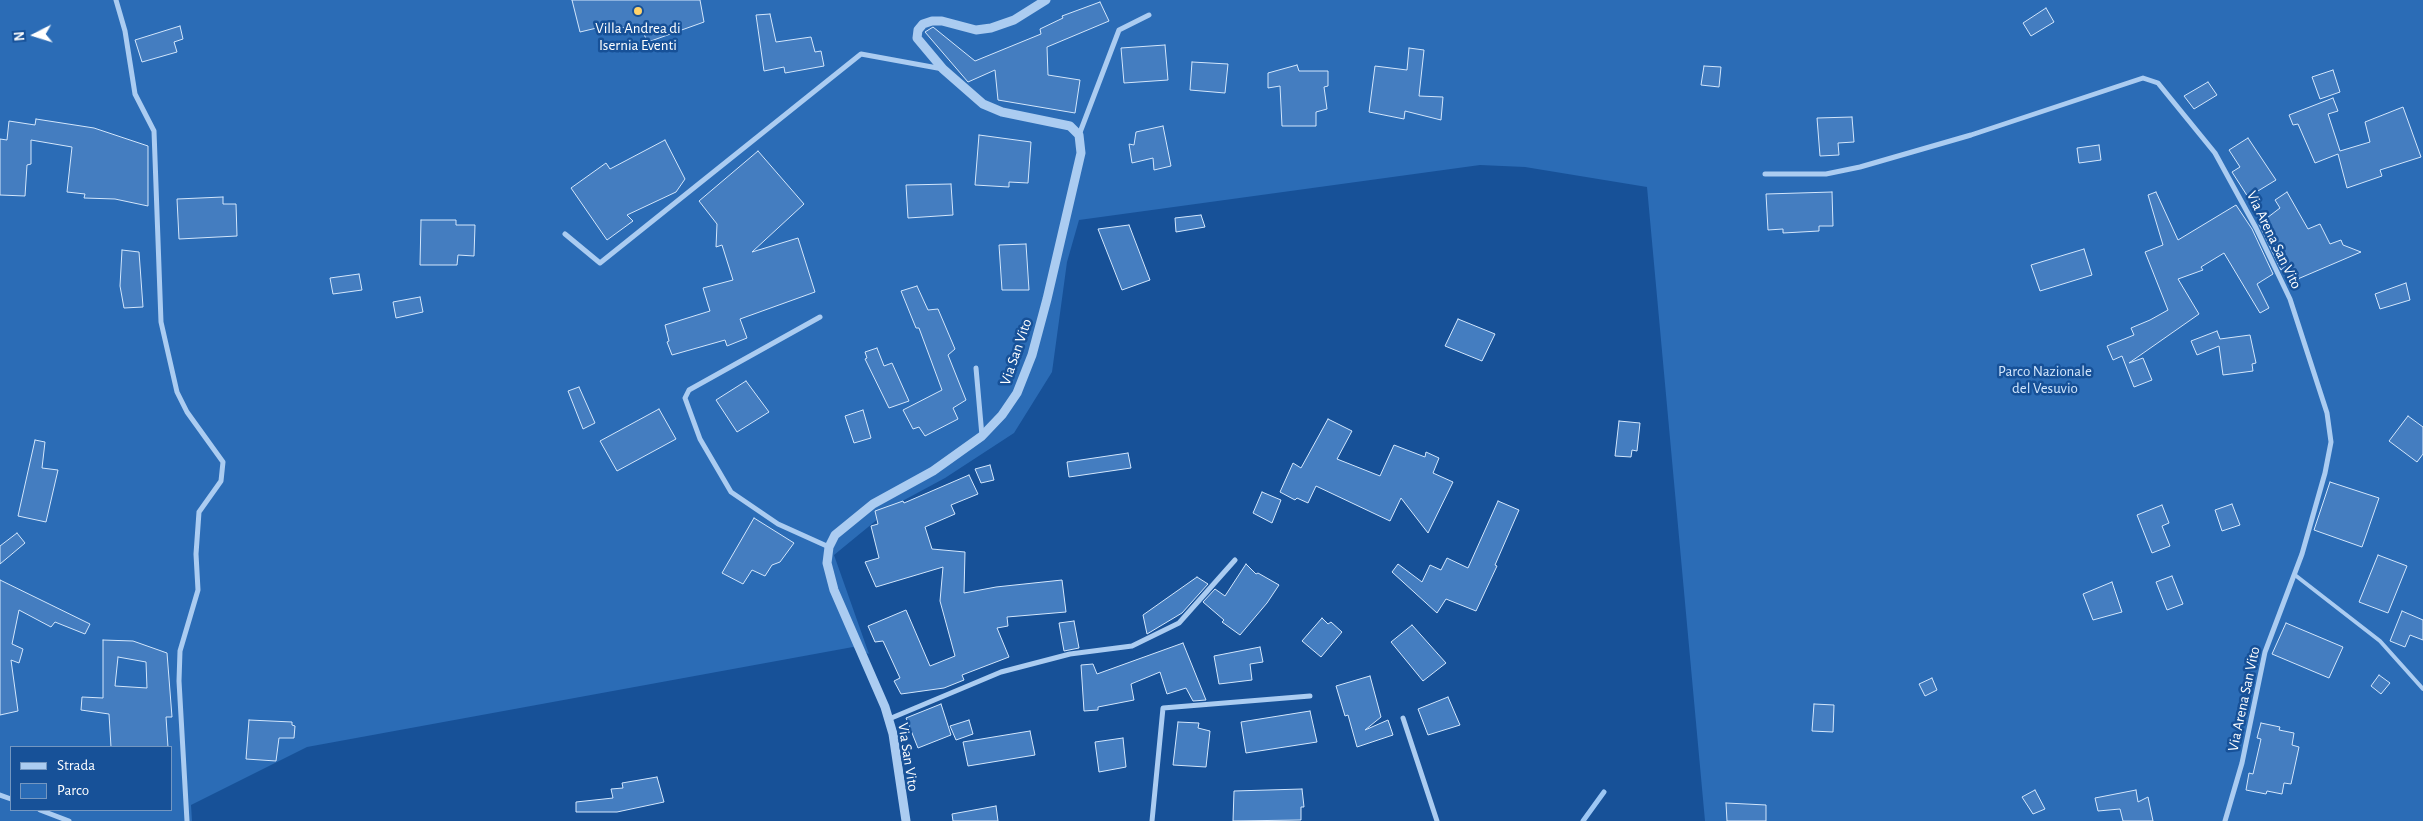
<!DOCTYPE html>
<style>
body{margin:0}
#map{position:relative;width:2423px;height:821px;overflow:hidden;background:#175198;font-family:"Alegreya Sans",sans-serif}
canvas{display:block}
.legend{position:absolute;left:10px;top:746px;width:162px;height:65px;box-sizing:border-box;background:#175198;border:1px solid #7497c1;margin:0;padding:6px 9px;list-style:none;font-size:15px;color:#fff}
.legend li{display:flex;align-items:center;gap:10px;height:25px}
.legend b{width:25px;border:1px solid #7497c1}
.north{position:absolute;left:10px;top:10px;width:50px;height:50px;-webkit-text-stroke:4px #175198;paint-order:stroke;rotate:265deg;font-size:14px;font-weight:700;line-height:20px;text-align:center;color:#fff}
.north::after{content:'';display:block;margin:auto;width:18px;height:22px;background:#fff;clip-path:polygon(50% 0,100% 100%,50% 72%,0 100%)}
</style>
<div id="map">
<canvas width="2423" height="821"></canvas>
<ul class="legend">
<li><b style="height:6px;background:#abccf1"></b>Strada</li>
<li><b style="height:14px;background:#2b6cb6"></b>Parco</li>
</ul>
<div class="north">N</div>
</div>
<script>
const c = document.querySelector('canvas').getContext('2d');
c.lineJoin = 'round';
function fill(path, color) { c.fillStyle = color; c.fill(path, 'evenodd'); }
const shape = rows => new Path2D(rows.map(r => 'M' + r).join(''));
function strokePath(path, color, width, dash) { c.strokeStyle = color; c.lineWidth = width; c.lineCap = dash ? 'butt' : 'round'; c.setLineDash(dash || []); c.stroke(path); }
function label(font, color, halo, rows, align = 'center') {
  c.font = font + ' "Alegreya Sans",sans-serif'; c.lineWidth = 5; c.setLineDash([]); c.textBaseline = 'middle'; c.strokeStyle = halo; c.fillStyle = color; for (const [text, x, y, turn = 0] of rows) {
    c.save(); c.translate(x, y); c.rotate((+turn || 0) * Math.PI / 180); c.textAlign = isNaN(turn) ? turn : align; if (halo) c.strokeText(text, 0, 0); c.fillText(text, 0, 0); c.restore();
  }
}
fill(shape([
 [0,0,2423,0,2423,821,1705,821,1647,187,1525,167,1480,165,1079,220,1067,262,1052,372,1014,433,945,478,895,505,834,555,869,654,853,647,307,747,191,805,192,821,0,821],
 [11,747,171,747,171,810,11,810]
]), '#2b6cb6');
strokePath(shape([
 [1583,821,1604,792]
]), '#9dc7f4', 5);
const building = shape([
 [572,0,700,0,704,22,648,42,641,29,605,26,580,32,572,0],
 [1100,2,1109,21,1047,47,1048,75,1080,80,1075,113,998,100,995,70,968,82,925,32,933,27,975,61,1041,34,1040,29,1063,18,1062,16,1100,2],
 [2046,8,2054,22,2031,36,2023,23,2046,8],
 [770,14,776,42,811,37,815,52,821,51,824,66,785,73,784,67,764,71,756,15,770,14],
 [180,26,183,39,174,42,177,52,142,62,135,40,180,26],
 [1165,45,1168,80,1124,83,1121,48,1165,45],
 [1409,48,1424,50,1419,96,1443,97,1441,120,1405,111,1404,119,1369,112,1375,66,1407,70,1409,48],
 [1192,62,1228,64,1225,93,1190,90,1192,62],
 [1297,65,1299,71,1328,71,1328,86,1324,87,1327,109,1316,112,1316,126,1282,126,1280,86,1268,88,1268,73,1297,65],
 [1704,66,1721,67,1719,87,1701,85,1704,66],
 [2333,70,2340,92,2320,99,2312,77,2333,70],
 [2208,82,2217,95,2194,109,2184,96,2208,82],
 [2333,98,2338,111,2328,114,2340,151,2370,142,2365,122,2403,107,2421,157,2380,170,2382,176,2347,188,2338,154,2315,163,2298,124,2293,125,2289,115,2333,98],
 [1852,117,1854,142,1838,143,1839,155,1820,156,1817,118,1852,117],
 [36,119,94,128,148,146,148,206,115,199,84,198,85,194,67,192,72,147,31,140,31,164,27,165,25,196,0,195,0,139,7,140,9,121,35,125,36,119],
 [1163,126,1171,166,1154,170,1153,158,1132,163,1129,144,1134,145,1136,132,1163,126],
 [979,135,1031,142,1028,183,1009,182,1009,187,975,185,979,135],
 [2248,138,2276,180,2248,197,2232,172,2240,167,2229,150,2248,138],
 [665,140,685,179,676,192,627,215,633,221,607,240,571,188,606,163,610,169,665,140],
 [2099,145,2101,160,2079,163,2077,148,2099,145],
 [758,151,804,204,752,252,798,238,815,292,740,319,747,338,727,346,725,340,672,355,667,342,669,341,665,325,710,311,703,288,733,280,722,245,716,247,717,224,699,201,758,151],
 [951,184,953,215,908,218,906,185,951,184],
 [1832,192,1833,226,1819,226,1819,231,1783,233,1783,229,1768,230,1766,194,1832,192],
 [2156,192,2178,240,2236,205,2252,229,2273,274,2257,284,2269,308,2260,313,2224,253,2201,267,2203,270,2178,279,2199,314,2129,363,2143,358,2152,380,2134,387,2122,356,2113,360,2107,346,2134,335,2131,328,2150,320,2168,310,2145,252,2163,245,2148,195,2156,192],
 [2287,192,2308,229,2320,224,2330,244,2341,240,2343,245,2361,252,2293,281,2286,266,2281,270,2259,224,2280,208,2275,200,2287,192],
 [223,197,223,204,236,204,237,236,179,239,177,199,223,197],
 [1201,215,1205,227,1176,232,1175,218,1201,215],
 [421,220,456,220,456,225,475,225,474,256,458,255,457,265,420,265,421,220],
 [1129,225,1150,280,1122,290,1098,229,1129,225],
 [1026,244,1029,290,1002,290,999,245,1026,244],
 [2084,249,2092,275,2040,291,2031,265,2084,249],
 [122,250,139,252,143,307,124,308,120,286,122,250],
 [359,274,362,290,333,294,330,278,359,274],
 [2406,283,2410,300,2380,309,2375,294,2406,283],
 [917,286,928,310,938,309,955,349,948,355,966,400,953,408,958,419,925,436,919,427,913,429,903,410,942,390,919,328,916,328,901,291,917,286],
 [420,297,423,312,396,318,393,302,420,297],
 [1458,319,1495,334,1482,361,1445,346,1458,319],
 [2217,331,2220,339,2250,335,2256,363,2252,364,2253,371,2223,375,2219,346,2197,355,2191,341,2217,331],
 [877,348,884,366,892,363,909,401,889,408,865,359,867,358,865,352,877,348],
 [746,381,769,412,737,432,716,400,746,381],
 [579,387,595,423,583,429,568,391,579,387],
 [659,409,676,439,617,471,600,441,659,409],
 [863,410,871,438,854,443,845,416,863,410],
 [2408,416,2423,427,2423,454,2417,462,2389,441,2408,416],
 [1328,419,1352,431,1337,459,1380,476,1394,445,1425,457,1426,452,1439,458,1433,473,1453,482,1428,533,1401,498,1390,521,1316,486,1308,503,1297,498,1295,500,1280,492,1293,463,1301,468,1328,419],
 [1619,421,1640,423,1637,451,1632,450,1631,457,1615,456,1619,421],
 [35,440,45,442,42,468,58,470,46,522,18,516,35,440],
 [1128,453,1131,468,1069,477,1067,462,1128,453],
 [990,465,994,480,981,483,975,469,990,465],
 [969,475,978,494,951,505,955,514,925,527,932,549,965,552,964,593,996,587,1062,580,1066,612,1007,617,1008,626,997,628,1009,657,962,675,964,680,944,688,901,694,894,681,900,678,883,641,875,642,868,626,906,610,930,666,955,656,940,601,943,567,876,587,865,562,879,558,871,526,878,524,875,511,903,501,904,503,969,475],
 [2330,482,2379,498,2362,547,2314,530,2330,482],
 [1262,492,1281,500,1272,523,1253,513,1262,492],
 [1498,501,1519,510,1495,565,1497,566,1476,611,1446,599,1437,613,1392,572,1398,564,1422,582,1430,565,1441,570,1447,558,1468,568,1498,501],
 [2232,504,2240,525,2222,531,2215,510,2232,504],
 [2162,505,2169,523,2162,526,2170,546,2152,553,2137,515,2162,505],
 [754,518,794,543,780,562,772,565,765,576,752,570,743,584,722,573,754,518],
 [17,533,25,543,0,564,0,546,17,533],
 [2378,555,2407,566,2388,613,2359,602,2378,555],
 [1246,564,1256,574,1258,573,1279,585,1267,603,1240,635,1222,622,1224,620,1203,602,1215,589,1225,596,1246,564],
 [2172,576,2183,604,2167,610,2156,582,2172,576],
 [1197,577,1208,584,1182,613,1147,634,1143,615,1197,577],
 [0,580,90,624,85,634,55,622,51,627,19,610,12,644,23,649,19,663,11,660,18,711,0,715,0,580],
 [2112,582,2122,612,2093,620,2083,594,2112,582],
 [2402,611,2423,620,2423,640,2410,635,2405,647,2390,641,2402,611],
 [1322,618,1328,624,1331,622,1342,632,1321,657,1302,641,1322,618],
 [1074,621,1079,648,1064,651,1059,623,1074,621],
 [2286,623,2343,647,2329,678,2272,654,2286,623],
 [1412,625,1446,663,1423,681,1391,642,1412,625],
 [103,640,133,641,167,653,172,717,166,717,168,747,111,747,109,714,81,710,82,697,103,698,103,640],
 [118,657,146,662,147,688,115,686,118,657],
 [1183,643,1206,700,1193,701,1186,688,1167,694,1160,672,1131,684,1134,700,1098,707,1098,710,1084,711,1081,665,1093,664,1097,674,1183,643],
 [1260,647,1263,662,1250,664,1252,680,1219,684,1214,656,1260,647],
 [2379,675,2390,683,2381,694,2371,686,2379,675],
 [1370,676,1381,717,1365,730,1388,720,1393,735,1357,747,1348,715,1345,716,1336,686,1370,676],
 [1932,678,1937,690,1925,696,1919,684,1932,678],
 [1448,697,1460,725,1428,735,1418,709,1448,697],
 [941,704,951,735,918,748,906,718,941,704],
 [1814,704,1834,705,1833,732,1812,731,1814,704],
 [1310,711,1317,742,1246,753,1241,722,1310,711],
 [249,720,292,722,292,725,295,726,294,738,279,738,276,761,246,759,249,720],
 [969,720,973,734,956,740,950,726,969,720],
 [1178,722,1199,723,1198,728,1210,731,1206,767,1173,765,1178,722],
 [2261,723,2280,727,2279,730,2294,733,2292,745,2299,747,2291,784,2284,783,2282,794,2267,791,2266,794,2246,790,2249,773,2253,774,2261,739,2257,738,2261,723],
 [1030,731,1035,755,968,766,963,742,1030,731],
 [1123,738,1126,767,1099,772,1095,742,1123,738],
 [657,777,664,802,617,812,576,812,576,802,613,798,611,789,623,788,622,783,657,777],
 [1302,789,1304,807,1301,807,1301,820,1233,821,1234,791,1302,789],
 [2035,790,2045,809,2033,814,2022,797,2035,790],
 [2136,790,2138,802,2148,797,2153,821,2123,821,2120,809,2098,811,2095,798,2136,790],
 [1726,803,1766,805,1766,821,1727,821,1726,803],
 [996,806,998,821,953,821,952,814,996,806]
]);
fill(building, '#447dc0');
strokePath(building, '#d2e6fc', 1);
strokePath(shape([
 [2295,575,2380,641,2423,689]
]), '#abccf1', 4);
strokePath(shape([
 [116,0,125,31,135,94,154,131,161,322,177,392,187,412,223,462,221,481,199,512,196,554,198,590,180,651,179,681,187,821],
 [1079,135,1119,30,1149,15],
 [1765,174,1826,174,1860,167,1971,135,2143,78,2158,83,2215,153,2256,228,2290,299,2327,413,2331,442,2325,473,2302,554,2265,652,2242,763,2225,821],
 [565,234,600,263,861,54,943,69],
 [820,317,689,390,685,398,700,439,731,492,778,524,829,547],
 [976,368,982,436],
 [1403,718,1437,821],
 [889,719,1001,672,1070,654,1132,646,1179,623,1235,560],
 [0,795,11,799],
 [40,810,69,821],
 [1152,821,1163,708,1310,696]
]), '#abccf1', 5);
strokePath(shape([
 [906,821,893,734,885,707,834,590,827,563,829,547,835,535,873,504,933,471,982,436,1002,415,1017,393,1032,355,1047,299,1081,153,1079,135,1070,126,1002,112,983,104,943,69,917,38,918,30,923,24,932,21,942,21,976,30,991,28,1014,20,1046,0]
]), '#abccf1', 9);
for (const [x, y, r, color] of [
 [638,11,5,"#ffd26b"]
]) { const dot = new Path2D(); dot.arc(x, y, r, 0, 2 * Math.PI); c.fillStyle = color; c.fill(dot); strokePath(dot, '#175198', 2); }
label('15px', '#fff', '#175198', [
 ["Villa Andrea di",638,28],
 ["Isernia Eventi",638,45]
]);
label('15px', '#fff', '#175198', [
 ["Via Arena San Vito",2274,240,64],
 ["Via San Vito",1016,352,-71],
 ["Via Arena San Vito",2244,699,-78],
 ["Via San Vito",908,757,81]
]);
label('15px', '#d2e6fc', '#175198', [
 ["Parco Nazionale",2045,371],
 ["del Vesuvio",2045,388]
]);
</script>
